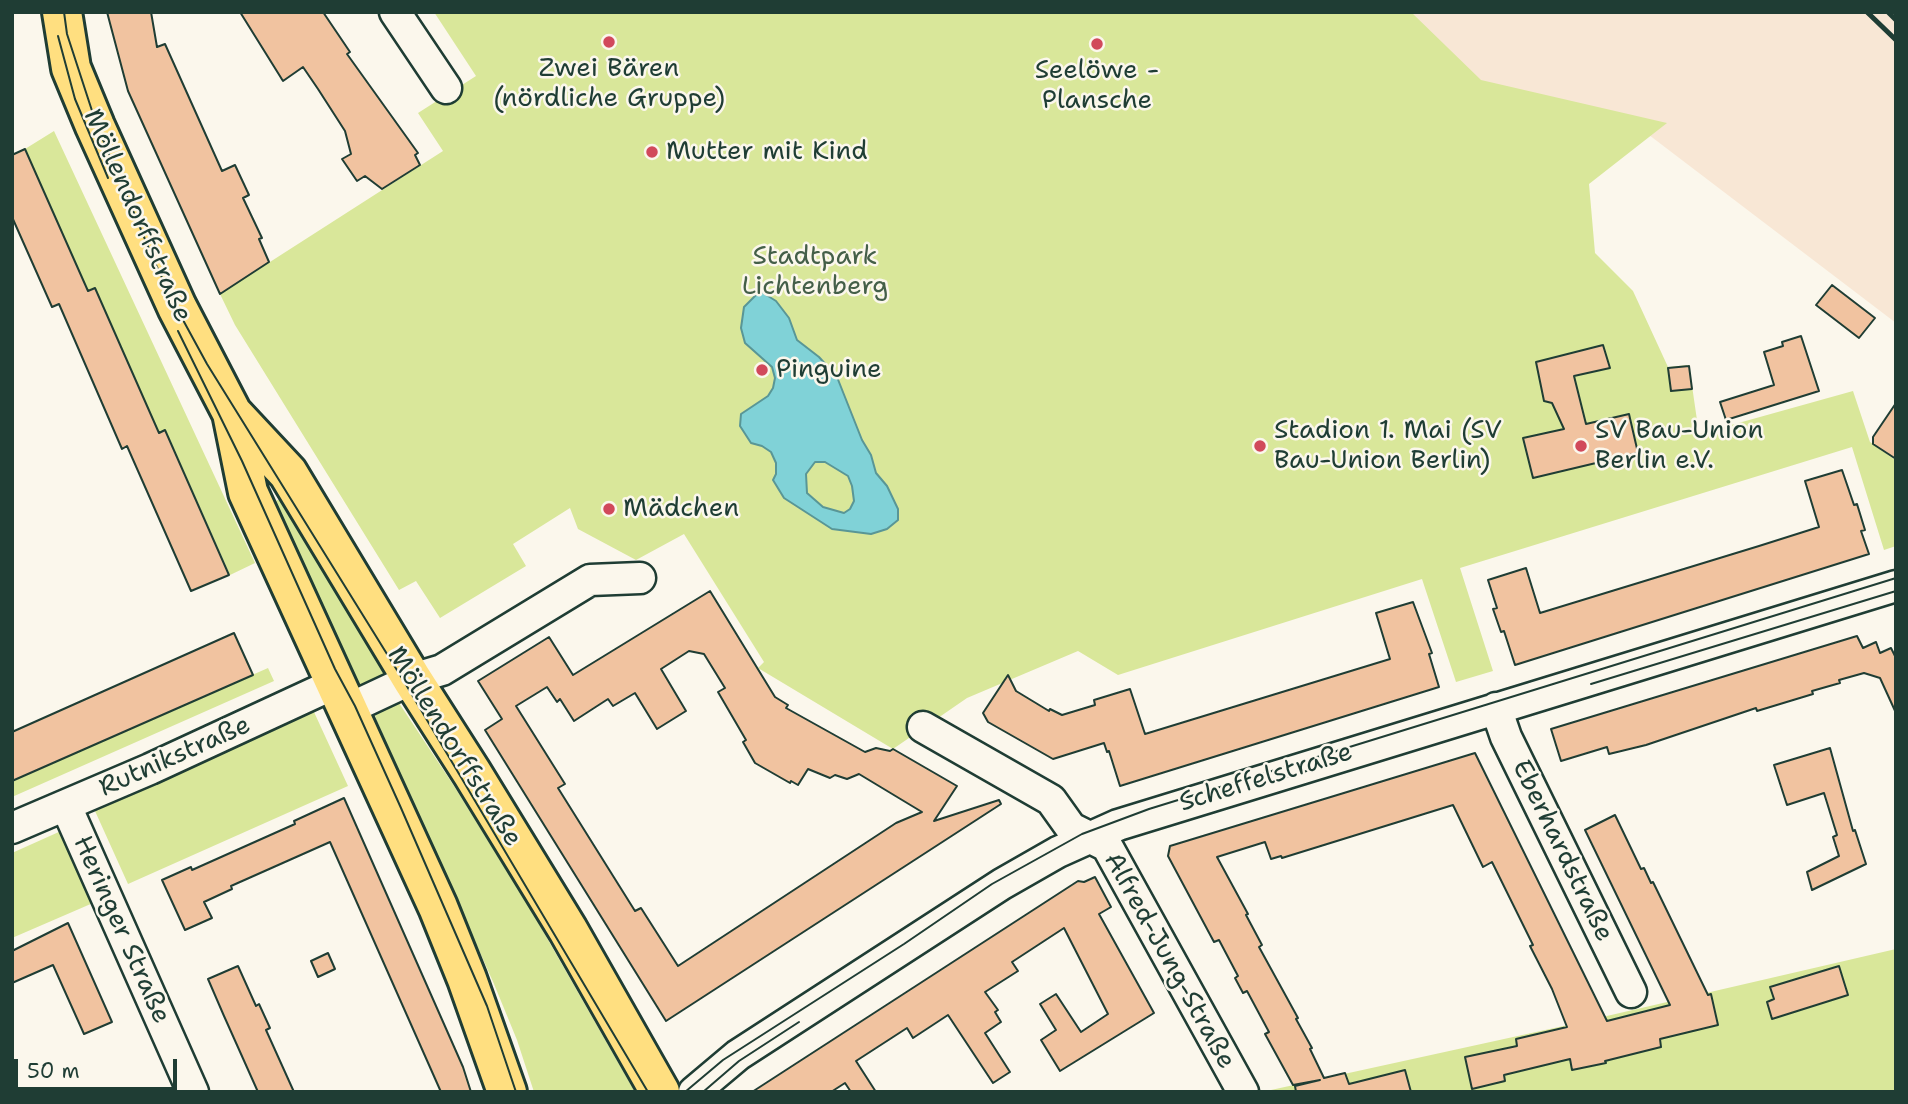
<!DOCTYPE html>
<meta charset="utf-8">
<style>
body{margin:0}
#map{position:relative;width:1908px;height:1104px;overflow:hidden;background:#fbf7ec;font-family:"Shantell Sans",sans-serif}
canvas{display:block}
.frame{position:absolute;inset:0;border:14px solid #1f3d34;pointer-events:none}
.scale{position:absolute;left:14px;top:1059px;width:163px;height:32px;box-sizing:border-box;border:4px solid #1f3d34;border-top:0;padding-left:9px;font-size:21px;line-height:24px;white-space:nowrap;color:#1f3d34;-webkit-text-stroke:5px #fbf7ec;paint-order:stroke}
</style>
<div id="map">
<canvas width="1908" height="1104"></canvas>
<div class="frame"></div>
<div class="scale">50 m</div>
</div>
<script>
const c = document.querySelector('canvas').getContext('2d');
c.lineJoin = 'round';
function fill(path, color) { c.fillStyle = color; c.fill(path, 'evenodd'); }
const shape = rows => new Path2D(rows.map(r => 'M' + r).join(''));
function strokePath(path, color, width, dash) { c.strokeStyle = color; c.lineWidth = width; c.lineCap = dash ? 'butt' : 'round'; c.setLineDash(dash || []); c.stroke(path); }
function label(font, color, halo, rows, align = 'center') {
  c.font = font + ' "Shantell Sans",sans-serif'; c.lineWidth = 5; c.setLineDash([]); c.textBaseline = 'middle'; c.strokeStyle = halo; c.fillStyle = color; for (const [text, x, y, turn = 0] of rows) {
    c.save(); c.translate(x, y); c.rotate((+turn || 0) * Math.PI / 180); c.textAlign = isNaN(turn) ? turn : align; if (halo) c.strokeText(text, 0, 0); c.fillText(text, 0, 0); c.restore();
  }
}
fill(shape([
 [1384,12,1896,12,1896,323,1628,119,1543,169]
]), '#f8e7d5');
fill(shape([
 [434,12,1411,12,1481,80,1667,123,1589,184,1595,253,1633,291,1668,367,1689,365,1699,434,1853,391,1870,442,1894,459,1896,464,1896,546,1884,550,1852,447,1460,568,1493,671,1456,682,1422,579,1118,675,1078,651,967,698,893,749,758,668,764,662,684,534,636,560,578,529,570,508,513,544,526,566,440,618,416,581,399,590,235,325,220,294,443,151,418,113,476,76],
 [54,131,255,563,230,575,166,431,159,433,95,288,88,291,25,149],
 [280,499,386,669,384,677,364,689,357,688,271,503],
 [268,668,274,681,12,797,12,781],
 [399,703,456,789,535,917,635,1092,534,1092,517,1040,494,984,376,719,375,715,379,712],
 [314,712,348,786,128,884,95,811],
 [61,831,93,903,12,938,12,853],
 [1896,949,1896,1092,1272,1092,1271,1090,1568,1025]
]), '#d9e79a');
const water = shape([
 [760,291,776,301,789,318,797,340,819,357,837,377,862,440,871,455,876,473,887,486,898,509,898,520,887,529,871,534,832,529,784,498,773,480,776,474,776,463,771,452,762,446,751,443,740,426,741,414,768,396,773,388,775,378,772,367,745,343,741,328,744,307,760,291],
 [825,462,848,476,852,486,854,501,850,509,844,513,823,507,807,493,806,474,815,462,825,462]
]);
fill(water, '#80d2d7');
strokePath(water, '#599696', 2);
const building = shape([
 [107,12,151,12,157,47,165,44,222,171,235,165,249,195,243,198,262,238,259,239,269,262,220,294,128,91,107,12],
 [240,12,323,12,350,52,347,54,418,153,415,155,420,165,382,189,365,176,357,181,342,159,351,154,345,131,318,89,303,67,283,81,240,12],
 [25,149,88,291,95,288,159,433,165,430,229,575,191,591,127,446,122,449,59,304,52,307,12,217,12,155,25,149],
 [1832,285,1875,318,1859,338,1816,305,1832,285],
 [1801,336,1819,391,1726,420,1720,402,1774,385,1764,352,1783,346,1782,342,1801,336],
 [1603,345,1610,368,1574,376,1586,424,1629,414,1638,453,1533,478,1523,438,1564,429,1552,403,1544,401,1536,362,1603,345],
 [1689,366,1692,389,1671,391,1668,368,1689,366],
 [1896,403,1896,459,1873,444,1873,437,1896,403],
 [1842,470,1854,505,1857,504,1865,530,1861,531,1869,554,1515,665,1504,631,1501,632,1493,609,1497,608,1488,580,1526,568,1540,613,1759,546,1819,527,1805,481,1842,470],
 [710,591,775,697,788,705,786,708,865,752,876,748,890,751,893,749,957,786,934,821,999,800,1001,804,666,1021,485,730,502,719,478,681,549,637,573,675,710,591],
 [689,651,704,654,725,688,718,692,746,740,743,742,755,763,790,783,791,781,798,785,808,769,830,778,835,775,847,779,859,774,922,812,896,823,678,966,641,908,635,911,558,788,565,784,516,706,547,687,557,702,560,699,574,721,608,699,613,706,635,693,657,729,686,711,661,669,689,651],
 [1413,602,1432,653,1429,654,1439,687,1120,786,1109,751,1107,752,1104,743,1053,759,988,722,983,713,1008,675,1016,691,1049,711,1050,709,1062,715,1095,705,1094,700,1130,689,1145,734,1390,659,1376,613,1413,602],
 [234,633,253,675,12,781,12,732,234,633],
 [1857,636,1863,648,1876,642,1880,653,1891,648,1896,658,1896,713,1880,678,1864,673,1839,680,1840,683,1812,691,1813,694,1757,711,1756,708,1646,745,1609,754,1607,747,1561,761,1551,729,1857,636],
 [1830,748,1853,831,1855,830,1866,864,1812,890,1807,872,1839,856,1833,837,1837,835,1824,793,1787,805,1774,765,1830,748],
 [1475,753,1607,1021,1670,1005,1585,830,1615,815,1641,869,1644,868,1651,883,1653,882,1708,995,1711,994,1718,1025,1660,1039,1661,1047,1605,1061,1606,1063,1572,1070,1570,1059,1504,1075,1505,1081,1472,1089,1465,1057,1517,1046,1516,1039,1567,1027,1552,989,1530,946,1533,945,1492,862,1483,867,1453,805,1282,858,1281,856,1271,859,1265,842,1217,857,1248,914,1246,915,1262,945,1259,947,1298,1018,1296,1019,1312,1048,1310,1049,1324,1078,1345,1073,1349,1084,1405,1070,1411,1092,1296,1092,1295,1086,1320,1080,1293,1085,1265,1034,1269,1032,1247,991,1243,993,1235,978,1238,976,1219,940,1214,942,1168,856,1170,846,1475,753],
 [344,798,463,1067,471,1092,441,1092,330,842,231,886,232,889,204,902,212,918,185,930,162,880,191,867,192,870,295,824,294,821,344,798],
 [1095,877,1111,907,1099,914,1154,1013,1060,1071,1041,1040,1056,1030,1040,1004,1056,994,1081,1032,1108,1014,1064,928,1012,962,1018,971,985,992,998,1010,995,1012,1001,1022,985,1033,1010,1072,993,1083,948,1015,913,1038,907,1028,856,1061,876,1092,851,1092,845,1083,831,1092,752,1092,1078,881,1084,882,1095,877],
 [68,923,112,1022,84,1034,53,965,12,983,12,951,68,923],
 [328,953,335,969,318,977,311,961,328,953],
 [238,966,256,1006,259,1004,270,1028,266,1030,294,1092,258,1092,224,1016,208,979,238,966],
 [1839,966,1848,995,1772,1019,1767,1002,1774,999,1770,987,1839,966]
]);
fill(building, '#f1c3a0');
strokePath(building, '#1f3d34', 2);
const minor = shape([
 [395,12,446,88],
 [1496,708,1506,737,1631,992],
 [348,709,412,679,442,670,590,580,640,578],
 [923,727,1051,800,1071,828,1107,846,1243,1092],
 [66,806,193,1092],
 [12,828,150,769,336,683],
 [694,1092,738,1055,1002,884,1058,852,1118,825,1896,586]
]);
const major = shape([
 [62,12,71,68,95,126,177,307,232,413,248,492,438,907,467,979,507,1092],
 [232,413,288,473,412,679,472,773,568,930,660,1092]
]);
strokePath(minor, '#1f3d34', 35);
strokePath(major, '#1f3d34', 44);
strokePath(minor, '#fbf7ec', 30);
strokePath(major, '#ffdf80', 38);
strokePath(shape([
 [64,12,67,34,96,123,155,263,177,309,207,364,405,683,648,1092],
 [58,36,75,99,108,178],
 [178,331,242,461,335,669,355,706,401,808,487,1006,516,1092],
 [1591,684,1896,591],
 [1280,779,1333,763],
 [685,1092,723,1060,904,944,992,884,1082,834,1149,809,1896,578],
 [703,1092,739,1061,799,1022]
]), '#1f3d34', 2);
strokePath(shape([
 [1867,12,1896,40],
 [1888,12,1896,20]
]), '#1f3d34', 5);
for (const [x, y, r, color] of [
 [609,42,7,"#d1495b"],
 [1097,44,7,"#d1495b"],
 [652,152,7,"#d1495b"],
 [762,370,7,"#d1495b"],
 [1260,446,7,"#d1495b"],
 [1581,446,7,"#d1495b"],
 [609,509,7,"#d1495b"]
]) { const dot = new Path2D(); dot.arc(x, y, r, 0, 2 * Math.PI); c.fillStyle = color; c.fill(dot); strokePath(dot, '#fbf7ec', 2.5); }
label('26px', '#1f3d34', '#fbf7ec', [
 ["Zwei Bären",609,69,"center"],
 ["(nördliche Gruppe)",609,99,"center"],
 ["Seelöwe -",1097,71,"center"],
 ["Plansche",1097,101,"center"],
 ["Mutter mit Kind",666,152],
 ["Pinguine",776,370],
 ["Stadion 1. Mai (SV",1274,431],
 ["Bau-Union Berlin)",1274,461],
 ["SV Bau-Union",1595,431],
 ["Berlin e.V.",1595,461],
 ["Mädchen",623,509]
], 'left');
label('26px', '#1f3d34', '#fbf7ec', [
 ["Möllendorffstraße",137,216,66],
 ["Möllendorffstraße",454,747,58],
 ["Rutnikstraße",175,757,-24],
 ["Scheffelstraße",1266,778,-17],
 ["Eberhardstraße",1562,851,64],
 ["Heringer Straße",121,930,66],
 ["Alfred-Jung-Straße",1169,961,61]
]);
label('26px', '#445f48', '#fbf7ec', [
 ["Stadtpark",815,257],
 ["Lichtenberg",815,287]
]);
</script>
